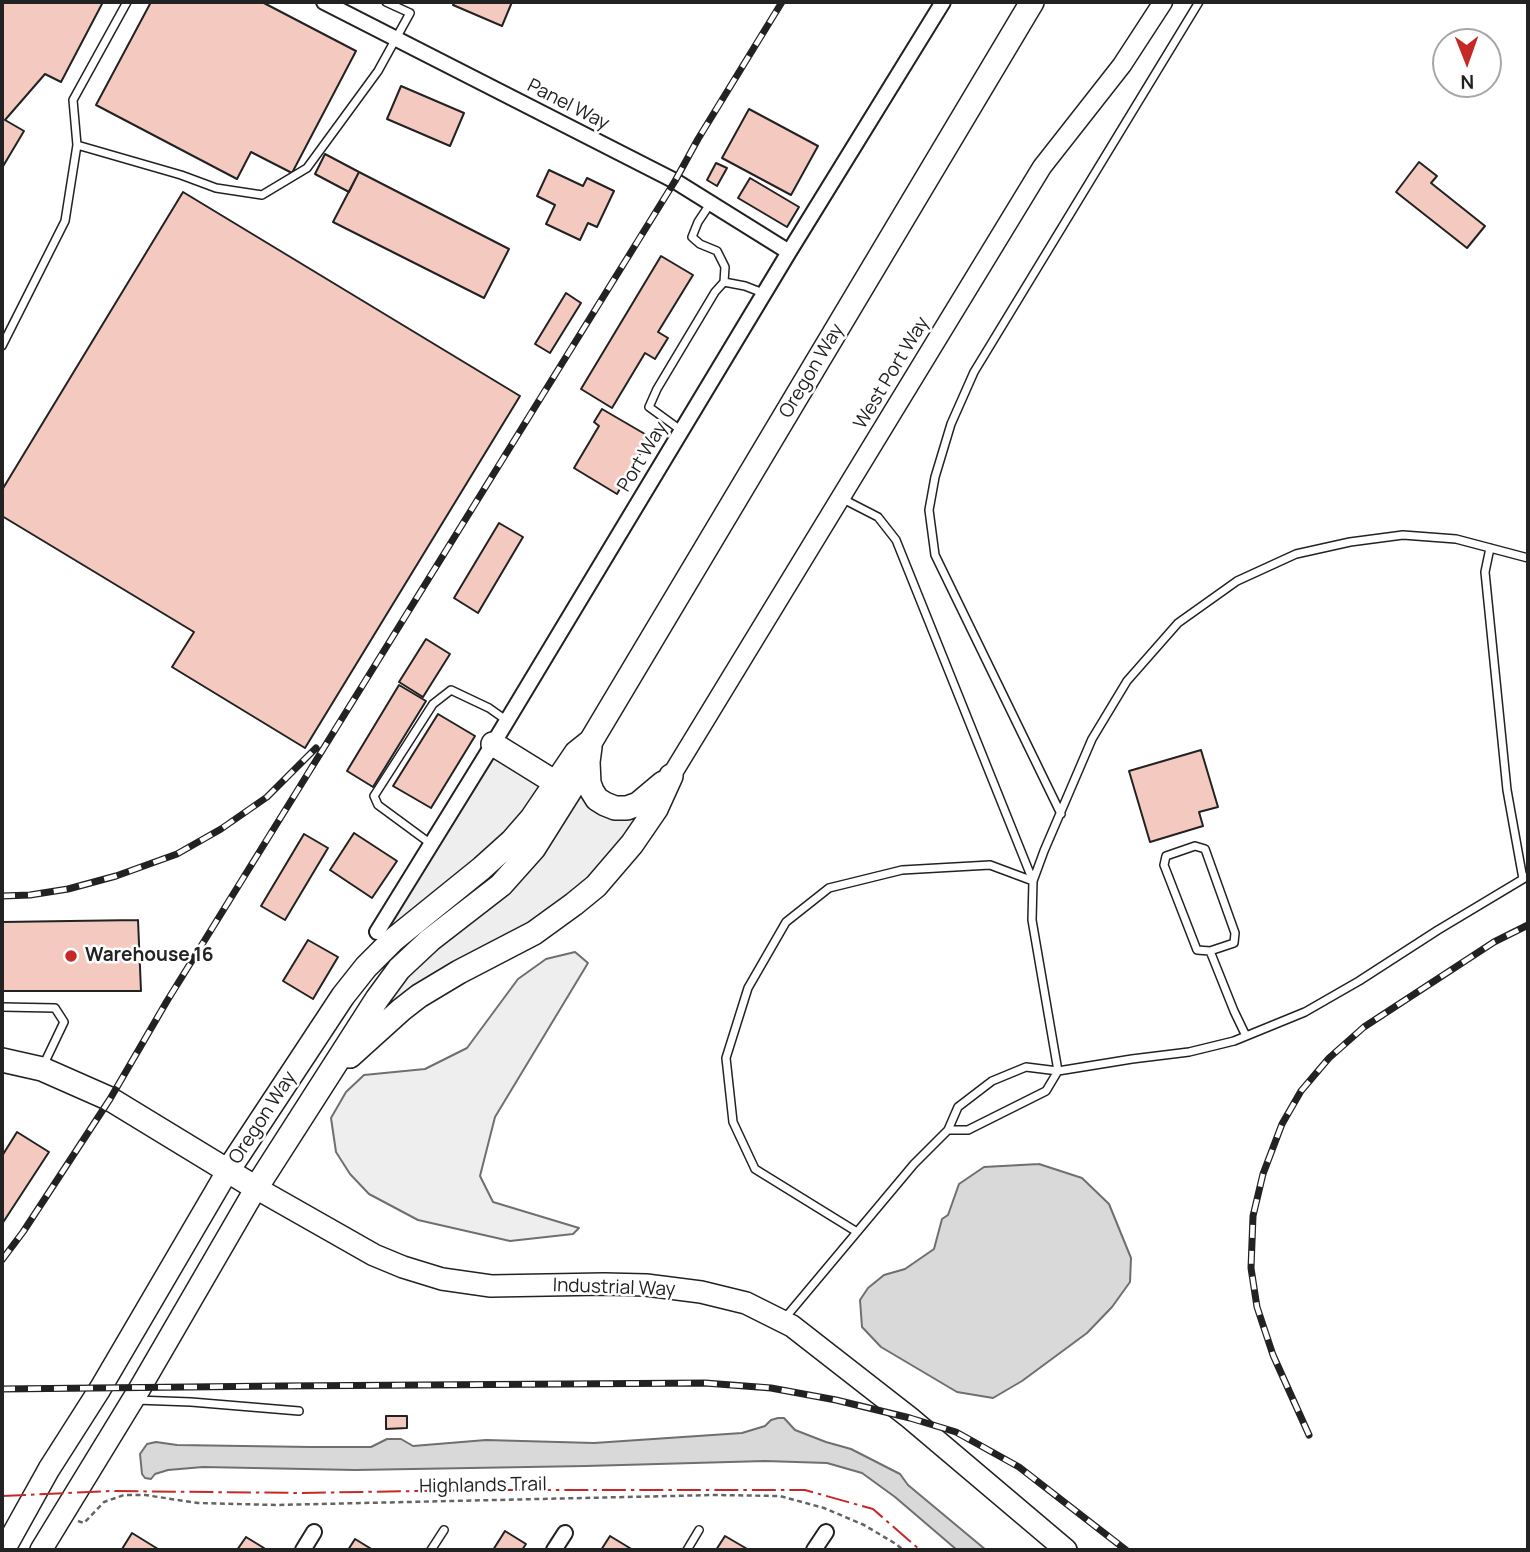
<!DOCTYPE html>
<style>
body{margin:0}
#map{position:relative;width:1530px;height:1552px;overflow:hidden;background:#fff;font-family:Manrope,sans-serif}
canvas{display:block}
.frame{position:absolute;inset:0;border:4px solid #222;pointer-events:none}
.north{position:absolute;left:1432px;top:28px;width:70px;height:70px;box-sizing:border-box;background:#fff;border:2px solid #a7a7a7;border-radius:50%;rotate:179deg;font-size:19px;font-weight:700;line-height:28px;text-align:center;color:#222}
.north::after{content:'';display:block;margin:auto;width:24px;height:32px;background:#c62828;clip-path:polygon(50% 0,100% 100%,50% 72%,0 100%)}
</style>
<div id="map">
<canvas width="1530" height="1552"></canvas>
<div class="frame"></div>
<div class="north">N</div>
</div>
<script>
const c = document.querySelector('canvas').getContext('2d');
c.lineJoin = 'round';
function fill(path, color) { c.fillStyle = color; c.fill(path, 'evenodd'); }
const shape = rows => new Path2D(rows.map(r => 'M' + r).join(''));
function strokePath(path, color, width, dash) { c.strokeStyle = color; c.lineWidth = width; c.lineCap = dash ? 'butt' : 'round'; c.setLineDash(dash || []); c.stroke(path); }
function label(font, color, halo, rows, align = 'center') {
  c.font = font + ' Manrope,sans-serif'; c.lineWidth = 5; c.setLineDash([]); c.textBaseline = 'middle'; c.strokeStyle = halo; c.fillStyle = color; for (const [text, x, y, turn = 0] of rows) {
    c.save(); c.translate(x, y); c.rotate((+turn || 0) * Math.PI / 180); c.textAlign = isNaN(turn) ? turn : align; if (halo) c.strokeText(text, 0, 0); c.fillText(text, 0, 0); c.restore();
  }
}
const green = shape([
 [493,744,556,783,393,940,377,932,493,744],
 [576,783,597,799,648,797,615,866,459,972,328,1076,377,999,501,885,576,783],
 [575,952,588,963,495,1117,480,1176,493,1202,579,1228,573,1234,510,1241,418,1220,369,1194,350,1174,336,1152,331,1118,346,1092,364,1075,425,1069,467,1048,518,979,546,959,575,952]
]);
fill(green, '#eee');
strokePath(green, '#6f6f6f', 2);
const water = shape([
 [1039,1164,1082,1178,1109,1204,1131,1258,1130,1282,1112,1307,1087,1333,1022,1381,993,1398,957,1392,881,1347,862,1327,860,1300,868,1288,884,1275,905,1269,934,1249,942,1219,948,1215,959,1184,984,1167,1039,1164],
 [778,1418,784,1418,795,1430,826,1442,851,1449,900,1474,908,1485,986,1550,957,1550,895,1497,862,1473,827,1463,765,1461,586,1466,355,1470,203,1467,168,1470,155,1474,151,1479,145,1478,142,1474,140,1454,147,1444,156,1442,177,1445,310,1447,371,1447,387,1439,401,1439,413,1446,486,1440,594,1443,742,1433,765,1426,771,1420,778,1418]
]);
fill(water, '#d9d9d9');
strokePath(water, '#6f6f6f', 2);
const building = shape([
 [2,2,103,2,61,82,45,74,5,120,24,131,2,168,2,2],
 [151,2,262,2,356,51,292,173,251,152,237,179,96,105,151,2],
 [455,2,512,2,502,26,453,5,455,2],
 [401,86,464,113,450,146,387,119,401,86],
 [749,109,818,146,791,195,722,158,749,109],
 [325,154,359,172,349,192,315,174,325,154],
 [1419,162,1437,176,1431,183,1485,226,1467,248,1396,192,1419,162],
 [716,163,727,168,717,186,707,180,716,163],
 [549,170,583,186,587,178,614,191,597,227,588,223,580,240,546,224,555,205,537,196,549,170],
 [359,172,509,249,484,298,333,222,359,172],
 [750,178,799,207,787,227,738,198,750,178],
 [183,192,520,396,305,748,172,667,194,632,2,516,2,490,183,192],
 [661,256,693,275,658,332,668,338,655,359,645,353,612,408,581,389,661,256],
 [566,293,581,303,550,353,535,344,566,293],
 [602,409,650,437,617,494,574,468,599,426,594,422,602,409],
 [499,523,523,537,478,613,454,598,499,523],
 [426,639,450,654,423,697,399,682,426,639],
 [399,685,426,701,373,787,347,771,399,685],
 [438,714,475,736,431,808,393,786,438,714],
 [1201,750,1218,807,1199,812,1203,826,1150,842,1129,771,1201,750],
 [354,833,397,861,372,898,330,870,354,833],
 [304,834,328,848,285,920,261,906,304,834],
 [138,920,141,991,2,991,2,922,138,920],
 [308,940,338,957,313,999,283,981,308,940],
 [17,1132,49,1152,2,1224,2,1156,17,1132],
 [386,1416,407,1416,407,1428,386,1429,386,1416],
 [505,1531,526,1544,522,1550,493,1550,505,1531],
 [132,1533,158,1549,157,1550,122,1549,132,1533],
 [610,1536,633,1550,601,1550,610,1536],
 [725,1536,749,1550,716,1550,725,1536],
 [246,1537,264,1548,263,1550,237,1550,246,1537],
 [355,1539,373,1550,348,1550,355,1539]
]);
fill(building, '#f3c9c0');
strokePath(building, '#222', 2);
const service = shape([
 [77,145,181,175,216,188,262,195,307,168,378,71,410,13,386,2],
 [710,204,698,222,692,237,700,244,717,251,725,267,724,282],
 [2,346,65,221,77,145,73,100,127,2],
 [682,431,649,407,657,389,715,292,724,282,745,286,763,293],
 [841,498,878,517,896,540,1033,881],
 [1490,548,1485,572,1507,790,1523,879],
 [1061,814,935,555,929,510,935,477,951,424,974,372,1199,2],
 [431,844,378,805,374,796,433,704,451,690,489,708,506,720],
 [1210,951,1234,943,1235,933,1205,849,1195,846,1166,856,1164,865,1197,950,1210,951,1234,1011,1246,1036],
 [2,1007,55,1008,64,1022,43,1066],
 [948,1130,968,1130,1046,1091,1058,1071,1032,920,1033,881,1044,851,1092,739,1127,681,1178,623,1237,581,1296,554,1350,542,1403,535,1456,539,1528,558],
 [857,1232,755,1169,733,1122,726,1058,748,988,786,922,829,888,902,870,990,865,1033,881],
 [785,1318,914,1164,948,1130,958,1107,992,1081,1026,1067,1058,1071,1132,1059,1189,1052,1234,1041,1305,1012,1359,981,1438,930,1528,876],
 [136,1400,191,1402,299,1411],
 [431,1550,444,1530],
 [687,1550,699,1530]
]);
const minor = shape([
 [324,2,675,181,789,252],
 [377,932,493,744,789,252,943,2],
 [303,1550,314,1532],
 [554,1550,565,1533],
 [814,1550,826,1532]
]);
const tertiary = shape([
 [671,776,1042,167,1122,65,1163,2]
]);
const primary = shape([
 [4,1550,49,1469,100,1389,227,1172],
 [41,1550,140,1388,256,1188,374,1255,403,1267,442,1279,491,1286,604,1284,646,1285,701,1292,746,1303,792,1326,910,1418,1066,1550]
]);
const trunk = shape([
 [493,744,556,783],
 [588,762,589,783,592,791,597,799,605,804,615,808,627,808,638,804,663,783],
 [350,1056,401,1010,419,996,459,972,534,933,574,904,596,886,632,844,656,809,671,776],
 [2,1060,42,1069,110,1099,256,1188,377,999,399,969,430,940,501,885,534,848,588,762,590,747],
 [227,1172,343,996,366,967,393,940,482,868,512,841,532,818,576,753,591,741,1032,2]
]);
strokePath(service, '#222', 10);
strokePath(minor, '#222', 18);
strokePath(tertiary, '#222', 21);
strokePath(primary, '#222', 24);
strokePath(trunk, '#222', 26);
strokePath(shape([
 [78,1521,84,1523,104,1502,124,1495,145,1495,198,1503,276,1505,714,1495,780,1496,824,1508,864,1525,896,1544,903,1550]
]), '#646464', 2.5, [5, 3.5]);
strokePath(service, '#fff', 7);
strokePath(minor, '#fff', 14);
strokePath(tertiary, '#fff', 18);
strokePath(primary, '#fff', 21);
strokePath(trunk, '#fff', 23);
const rail = shape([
 [2,896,30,895,68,889,116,876,177,854,221,829,267,797,316,748],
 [2,1260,23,1232,110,1099,167,1001,675,181,698,139,782,2],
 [2,1389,281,1386,705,1383,771,1388,836,1400,910,1418,956,1432,1019,1467,1126,1550],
 [1309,1435,1273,1355,1257,1307,1251,1268,1253,1216,1263,1174,1282,1124,1301,1091,1329,1058,1364,1027,1494,942,1528,925]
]);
strokePath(rail, '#222', 7);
strokePath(rail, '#fff', 4.5, [13]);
strokePath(shape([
 [2,1496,111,1491,301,1493,477,1490,805,1490,873,1509,920,1550]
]), '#c62828', 2, [24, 5, 3.5, 5]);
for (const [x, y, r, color] of [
 [71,956,7,"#c62828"]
]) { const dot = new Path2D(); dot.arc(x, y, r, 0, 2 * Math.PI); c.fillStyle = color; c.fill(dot); strokePath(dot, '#fff', 2.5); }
label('19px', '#222', '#fff', [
 ["Panel Way",568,105,27],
 ["Oregon Way",812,371,-59],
 ["West Port Way",892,373,-59],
 ["Port Way",643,457,-59],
 ["Oregon Way",263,1118,-57],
 ["Industrial Way",614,1288,2],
 ["Highlands Trail",483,1486,-1]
]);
label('bold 19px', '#222', '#fff', [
 ["Warehouse 16",85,956]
], 'left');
</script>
